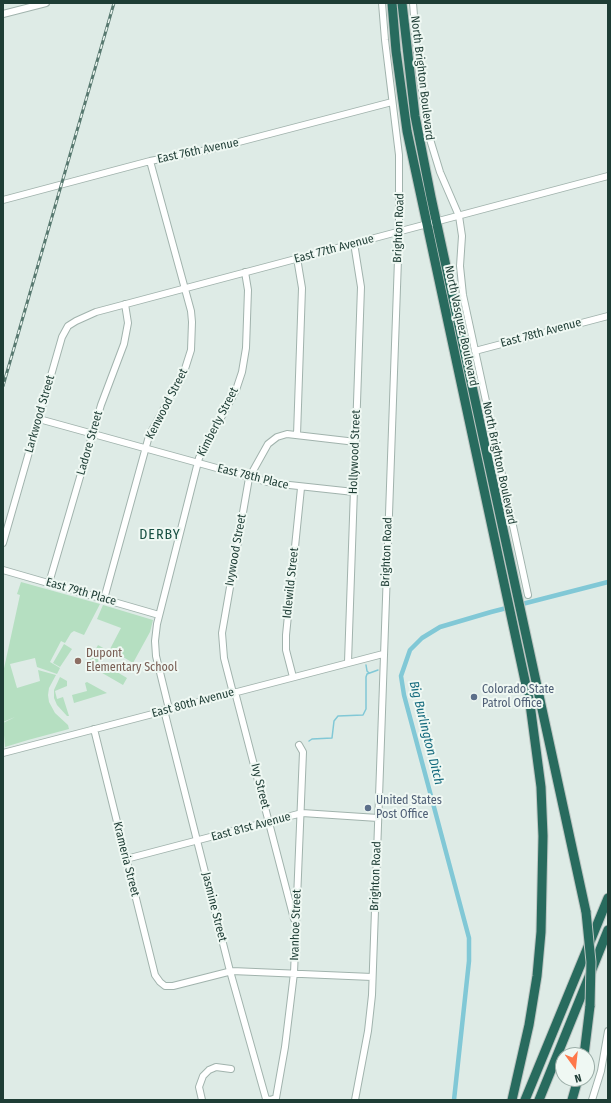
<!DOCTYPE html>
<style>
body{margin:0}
#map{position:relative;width:611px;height:1103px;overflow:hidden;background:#deebe6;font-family:"Fira Sans Condensed",sans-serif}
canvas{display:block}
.frame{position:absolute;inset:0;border:4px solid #1e3d35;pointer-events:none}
.north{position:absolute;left:555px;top:1047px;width:40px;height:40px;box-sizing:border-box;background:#eff8f3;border:1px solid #9bada7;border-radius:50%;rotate:165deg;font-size:11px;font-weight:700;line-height:16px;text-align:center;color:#1e3d35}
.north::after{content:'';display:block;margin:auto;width:14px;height:18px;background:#fe784a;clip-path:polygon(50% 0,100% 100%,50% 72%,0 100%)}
</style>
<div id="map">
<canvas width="611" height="1103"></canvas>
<div class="frame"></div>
<div class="north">N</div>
</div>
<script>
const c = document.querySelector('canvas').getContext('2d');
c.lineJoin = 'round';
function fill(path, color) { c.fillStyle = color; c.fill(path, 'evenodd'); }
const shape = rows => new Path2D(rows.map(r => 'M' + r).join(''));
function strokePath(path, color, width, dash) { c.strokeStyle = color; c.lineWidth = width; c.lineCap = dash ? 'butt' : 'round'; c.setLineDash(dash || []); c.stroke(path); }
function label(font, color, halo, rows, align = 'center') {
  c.font = font + ' "Fira Sans Condensed",sans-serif'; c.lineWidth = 4; c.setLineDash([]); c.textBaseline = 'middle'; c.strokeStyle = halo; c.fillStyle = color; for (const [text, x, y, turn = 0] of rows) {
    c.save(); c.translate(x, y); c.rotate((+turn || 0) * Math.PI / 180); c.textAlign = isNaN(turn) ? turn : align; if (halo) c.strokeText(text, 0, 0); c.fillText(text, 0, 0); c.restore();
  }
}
fill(shape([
 [21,582,100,604,84,635,74,631,71,633,65,643,61,641,50,662,60,668,57,674,37,667,35,658,10,664,17,688,40,681,38,670,56,675,49,688,48,695,49,702,55,713,68,725,69,729,28,740,28,731,28,740,5,747,3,723,15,717,3,722,3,673,20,595,17,594],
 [103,605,153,620,150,632,133,663,110,649,121,628,97,619],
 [64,644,72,649,60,667,53,663],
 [98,645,105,649,94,669,87,665],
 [102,663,127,678,123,685,97,670],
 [60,677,67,681,67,686,55,691,57,699,63,697,69,716,67,716,57,705,54,698,54,690],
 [87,682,107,693,74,703,72,695,87,691,85,683]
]), '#b5dfc1');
strokePath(shape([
 [366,665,367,671,369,673],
 [309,741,312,739,332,738,334,721,338,716,363,715,366,709,366,677,367,674,378,670]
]), '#81c8d6', 1.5);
strokePath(shape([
 [454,1100,469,961,469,938,404,695,401,676,410,650,422,638,440,627,491,612,608,582]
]), '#81c8d6', 4.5);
const minor = shape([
 [413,3,418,65,429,136,440,172,459,216,462,236,460,266,463,295,528,595],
 [3,14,46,3],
 [3,200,150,161,212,149,392,102],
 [475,351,608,316],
 [39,419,271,483,354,492],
 [297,435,302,288,297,258],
 [3,543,62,337,68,326,76,321,96,312,608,176],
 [3,570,159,615],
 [49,583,101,405,124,344,128,323,125,304],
 [104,599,149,436,184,372,191,350,192,322,191,311,150,161],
 [348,662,361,287,354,243],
 [293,677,286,650,286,635,301,488],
 [235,692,294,919],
 [233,693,224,658,222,633,249,478,268,444,277,437,287,434,356,442],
 [169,709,156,656,155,641,157,624,199,458,236,390,242,372,246,348,248,290,245,272],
 [164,710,230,971,266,1099,270,1100,276,1098,285,1047,294,973,303,752,299,745],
 [94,729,155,975,160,982,165,986,173,986,232,971,372,977],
 [3,753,383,654],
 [126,859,302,813,378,818],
 [202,1100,199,1087,203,1076,209,1070,216,1067,231,1069],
 [355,1100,368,1031,372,995,399,231,399,155,385,40,382,3],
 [592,1100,601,1071,608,1031]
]);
const highway = shape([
 [392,3,396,51,407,131,530,704,541,787,543,836,541,932,537,976,529,1025,512,1100],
 [402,3,415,116,431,197,586,912],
 [584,1055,590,1006],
 [525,1100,608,898],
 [539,1100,608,930],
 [572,1100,578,1079]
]);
strokePath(minor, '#a1b3ad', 8);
strokePath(highway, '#bcc5c2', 11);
strokePath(minor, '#fff', 6);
strokePath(highway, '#286b5e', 9);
const rail = shape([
 [3,386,114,3]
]);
strokePath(rail, '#587970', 3);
strokePath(rail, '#eff8f3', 1.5, [4.5]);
const highwayBridge = shape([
 [586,912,591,962,590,1006]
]);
strokePath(highwayBridge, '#bcc5c2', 11, []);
strokePath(highwayBridge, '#286b5e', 9);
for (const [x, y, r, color] of [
 [78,661,4,"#8d6e63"],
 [474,697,4,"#5c6f8a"],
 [368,808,4,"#5c6f8a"]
]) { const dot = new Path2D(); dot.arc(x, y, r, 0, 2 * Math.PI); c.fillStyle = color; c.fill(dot); strokePath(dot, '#eff8f3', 1.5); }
label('12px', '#1e3d35', '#eff8f3', [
 ["North Brighton Boulevard",422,78,83],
 ["East 76th Avenue",198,151,-12],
 ["Brighton Road",399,228,-88],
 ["East 77th Avenue",334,249,-15],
 ["North Vasquez Boulevard",461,326,78],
 ["East 78th Avenue",541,333,-15],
 ["Kenwood Street",167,404,-63],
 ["Larkwood Street",40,414,-74],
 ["Kimberly Street",218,422,-63],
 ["Ladore Street",90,443,-74],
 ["Hollywood Street",355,452,-88],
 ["North Brighton Boulevard",499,463,78],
 ["East 78th Place",253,477,14],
 ["Ivywood Street",236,550,-80],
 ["Brighton Road",387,552,-88],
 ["Idlewild Street",291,583,-84],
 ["East 79th Place",81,592,16],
 ["East 80th Avenue",193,703,-15],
 ["Ivy Street",260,786,76],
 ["East 81st Avenue",251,827,-15],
 ["Krameria Street",126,859,76],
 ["Brighton Road",376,876,-88],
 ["Jasmine Street",214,907,76],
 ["Ivanhoe Street",296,925,-88]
]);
label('12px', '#785e54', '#eff8f3', [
 ["Dupont",86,654],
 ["Elementary School",86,668]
], 'left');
label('12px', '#4e5e75', '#eff8f3', [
 ["Colorado State",482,690],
 ["Patrol Office",482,704],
 ["United States",376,801],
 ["Post Office",376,815]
], 'left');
label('italic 13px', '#146a7d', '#eff8f3', [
 ["Big Burlington Ditch",426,733,76]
]);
c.letterSpacing = '1px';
label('14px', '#195043', '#eff8f3', [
 ["DERBY",160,535]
]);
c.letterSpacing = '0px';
</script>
